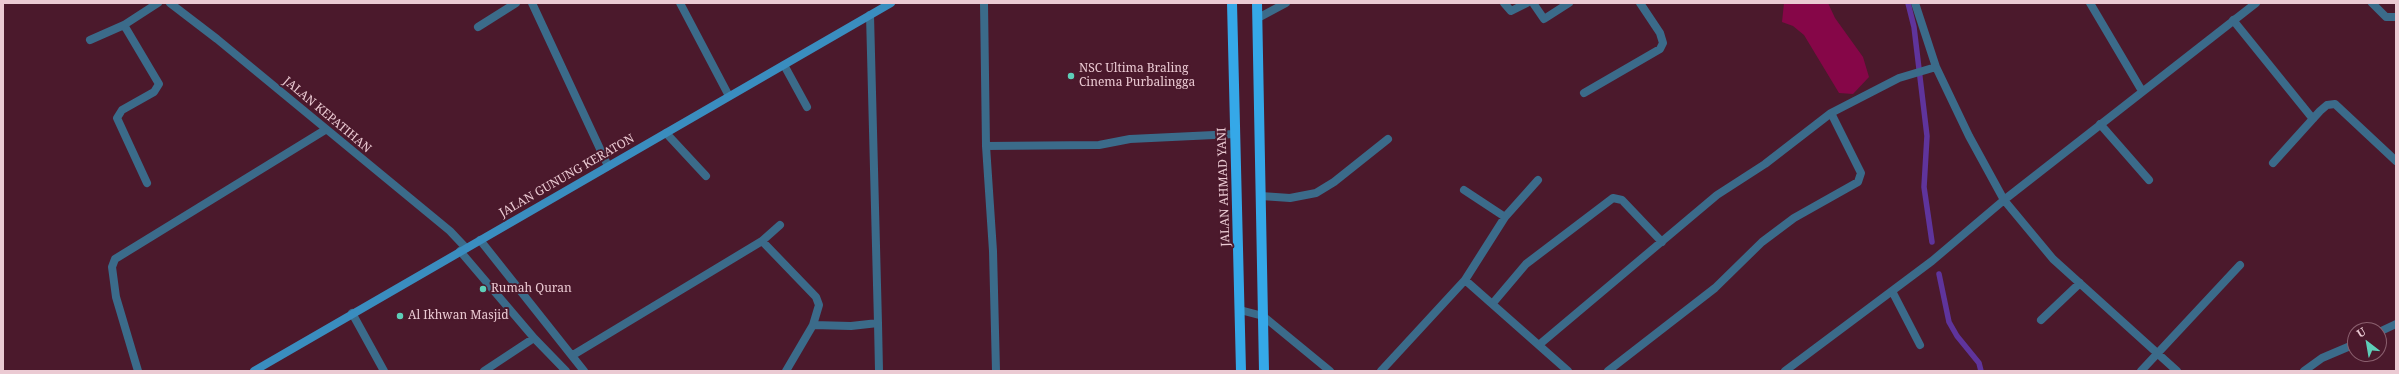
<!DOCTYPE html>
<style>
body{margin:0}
#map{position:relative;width:2399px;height:374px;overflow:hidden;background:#4b192c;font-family:"Noto Serif",serif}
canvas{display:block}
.frame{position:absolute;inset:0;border:4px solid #ebcad3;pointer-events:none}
.north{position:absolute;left:2347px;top:322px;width:40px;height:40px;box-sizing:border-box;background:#4b192c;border:1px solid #8b606f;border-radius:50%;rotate:329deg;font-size:11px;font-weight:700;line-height:16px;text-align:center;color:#ebcad3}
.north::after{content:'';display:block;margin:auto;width:14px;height:18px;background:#5eceb8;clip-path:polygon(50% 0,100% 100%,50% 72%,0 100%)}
</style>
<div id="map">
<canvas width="2399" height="374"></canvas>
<div class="frame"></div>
<div class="north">U</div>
</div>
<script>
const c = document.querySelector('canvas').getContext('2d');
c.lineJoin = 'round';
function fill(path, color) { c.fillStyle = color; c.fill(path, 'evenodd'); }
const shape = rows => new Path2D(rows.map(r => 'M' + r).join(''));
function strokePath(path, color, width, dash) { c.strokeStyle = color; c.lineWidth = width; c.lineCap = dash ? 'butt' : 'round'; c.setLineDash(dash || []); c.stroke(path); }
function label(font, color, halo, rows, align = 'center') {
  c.font = font + ' "Noto Serif",serif'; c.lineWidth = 4; c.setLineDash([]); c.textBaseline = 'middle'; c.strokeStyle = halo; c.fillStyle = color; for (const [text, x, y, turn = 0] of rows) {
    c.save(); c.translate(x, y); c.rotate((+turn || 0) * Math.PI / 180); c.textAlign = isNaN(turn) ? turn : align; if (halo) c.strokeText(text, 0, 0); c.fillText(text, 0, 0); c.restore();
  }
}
fill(shape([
 [1784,3,1828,3,1835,18,1863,57,1869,77,1853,94,1839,93,1804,35,1793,26,1782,22]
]), '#860648');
strokePath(shape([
 [1908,3,1914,27,1927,136,1924,187,1932,242],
 [1939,274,1949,322,1957,336,1979,363,1981,371]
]), '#5f349c', 5.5);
strokePath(shape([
 [170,3,217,39,450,231,466,248],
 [532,3,608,166],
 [680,3,729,96],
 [984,3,986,146,993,251,996,371],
 [1504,3,1511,11,1527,3],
 [1533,3,1544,19,1569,3],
 [1915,3,1936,67,1969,136,2004,200,2053,259,2177,371],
 [2090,3,2142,91],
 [2372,3,2386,17,2396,17],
 [870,15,878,323],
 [1258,18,1286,3],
 [2233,20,2313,119],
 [124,25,159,84,154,92,122,110,117,118,147,183],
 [478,27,516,3],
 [90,40,124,25,158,3],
 [784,65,807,107],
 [1584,93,1660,49,1663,43,1660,33,1640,3],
 [2100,124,2149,180],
 [666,133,706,176],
 [986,146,1099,145,1130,139,1235,134],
 [2273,163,2320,111,2327,105,2335,104,2396,161],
 [1464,190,1505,217],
 [1261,196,1290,198,1316,193,1334,182,1388,139],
 [480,240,584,371],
 [762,241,816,297,819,305,813,325],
 [460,251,534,338],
 [1465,280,1568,371],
 [1892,291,1920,345],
 [1493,303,1526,264,1613,198,1622,200,1662,242],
 [1240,310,1263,316,1330,371],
 [352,313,384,371],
 [2041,320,2080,283],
 [2379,332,2396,324],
 [1540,344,1717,195,1765,164,1831,113,1899,78,1936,67],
 [573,355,762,241,780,225],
 [138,371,116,297,112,267,115,259,325,130],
 [484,371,534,338,566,371],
 [786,371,813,325,851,326,878,323,879,371],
 [1381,371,1465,280,1505,217,1538,180],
 [1608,371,1715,288,1762,242,1794,218,1858,182,1861,173,1831,113],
 [1785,371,1932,261,2004,200,2256,3],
 [2141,371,2240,265],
 [2304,371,2322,358,2355,344]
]), '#3b6b8a', 8);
strokePath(shape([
 [254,371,891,3]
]), '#3a8dbf', 8);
strokePath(shape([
 [1232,3,1241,371],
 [1257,3,1264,371]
]), '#35a8e8', 10);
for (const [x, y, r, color] of [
 [1071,76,4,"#5eceb8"],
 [483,289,4,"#5eceb8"],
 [400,316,4,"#5eceb8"]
]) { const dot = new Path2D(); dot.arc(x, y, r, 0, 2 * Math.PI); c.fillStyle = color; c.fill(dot); strokePath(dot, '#4b192c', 1.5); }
label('12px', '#ebcad3', '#4b192c', [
 ["NSC Ultima Braling",1079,69],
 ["Cinema Purbalingga",1079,83],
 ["Rumah Quran",491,289],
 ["Al Ikhwan Masjid",408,316]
], 'left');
label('12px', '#ebcad3', '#4b192c', [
 ["JALAN KEPATIHAN",327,115,40],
 ["JALAN GUNUNG KERATON",567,176,-30],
 ["JALAN AHMAD YANI",1224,187,-92]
]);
</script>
